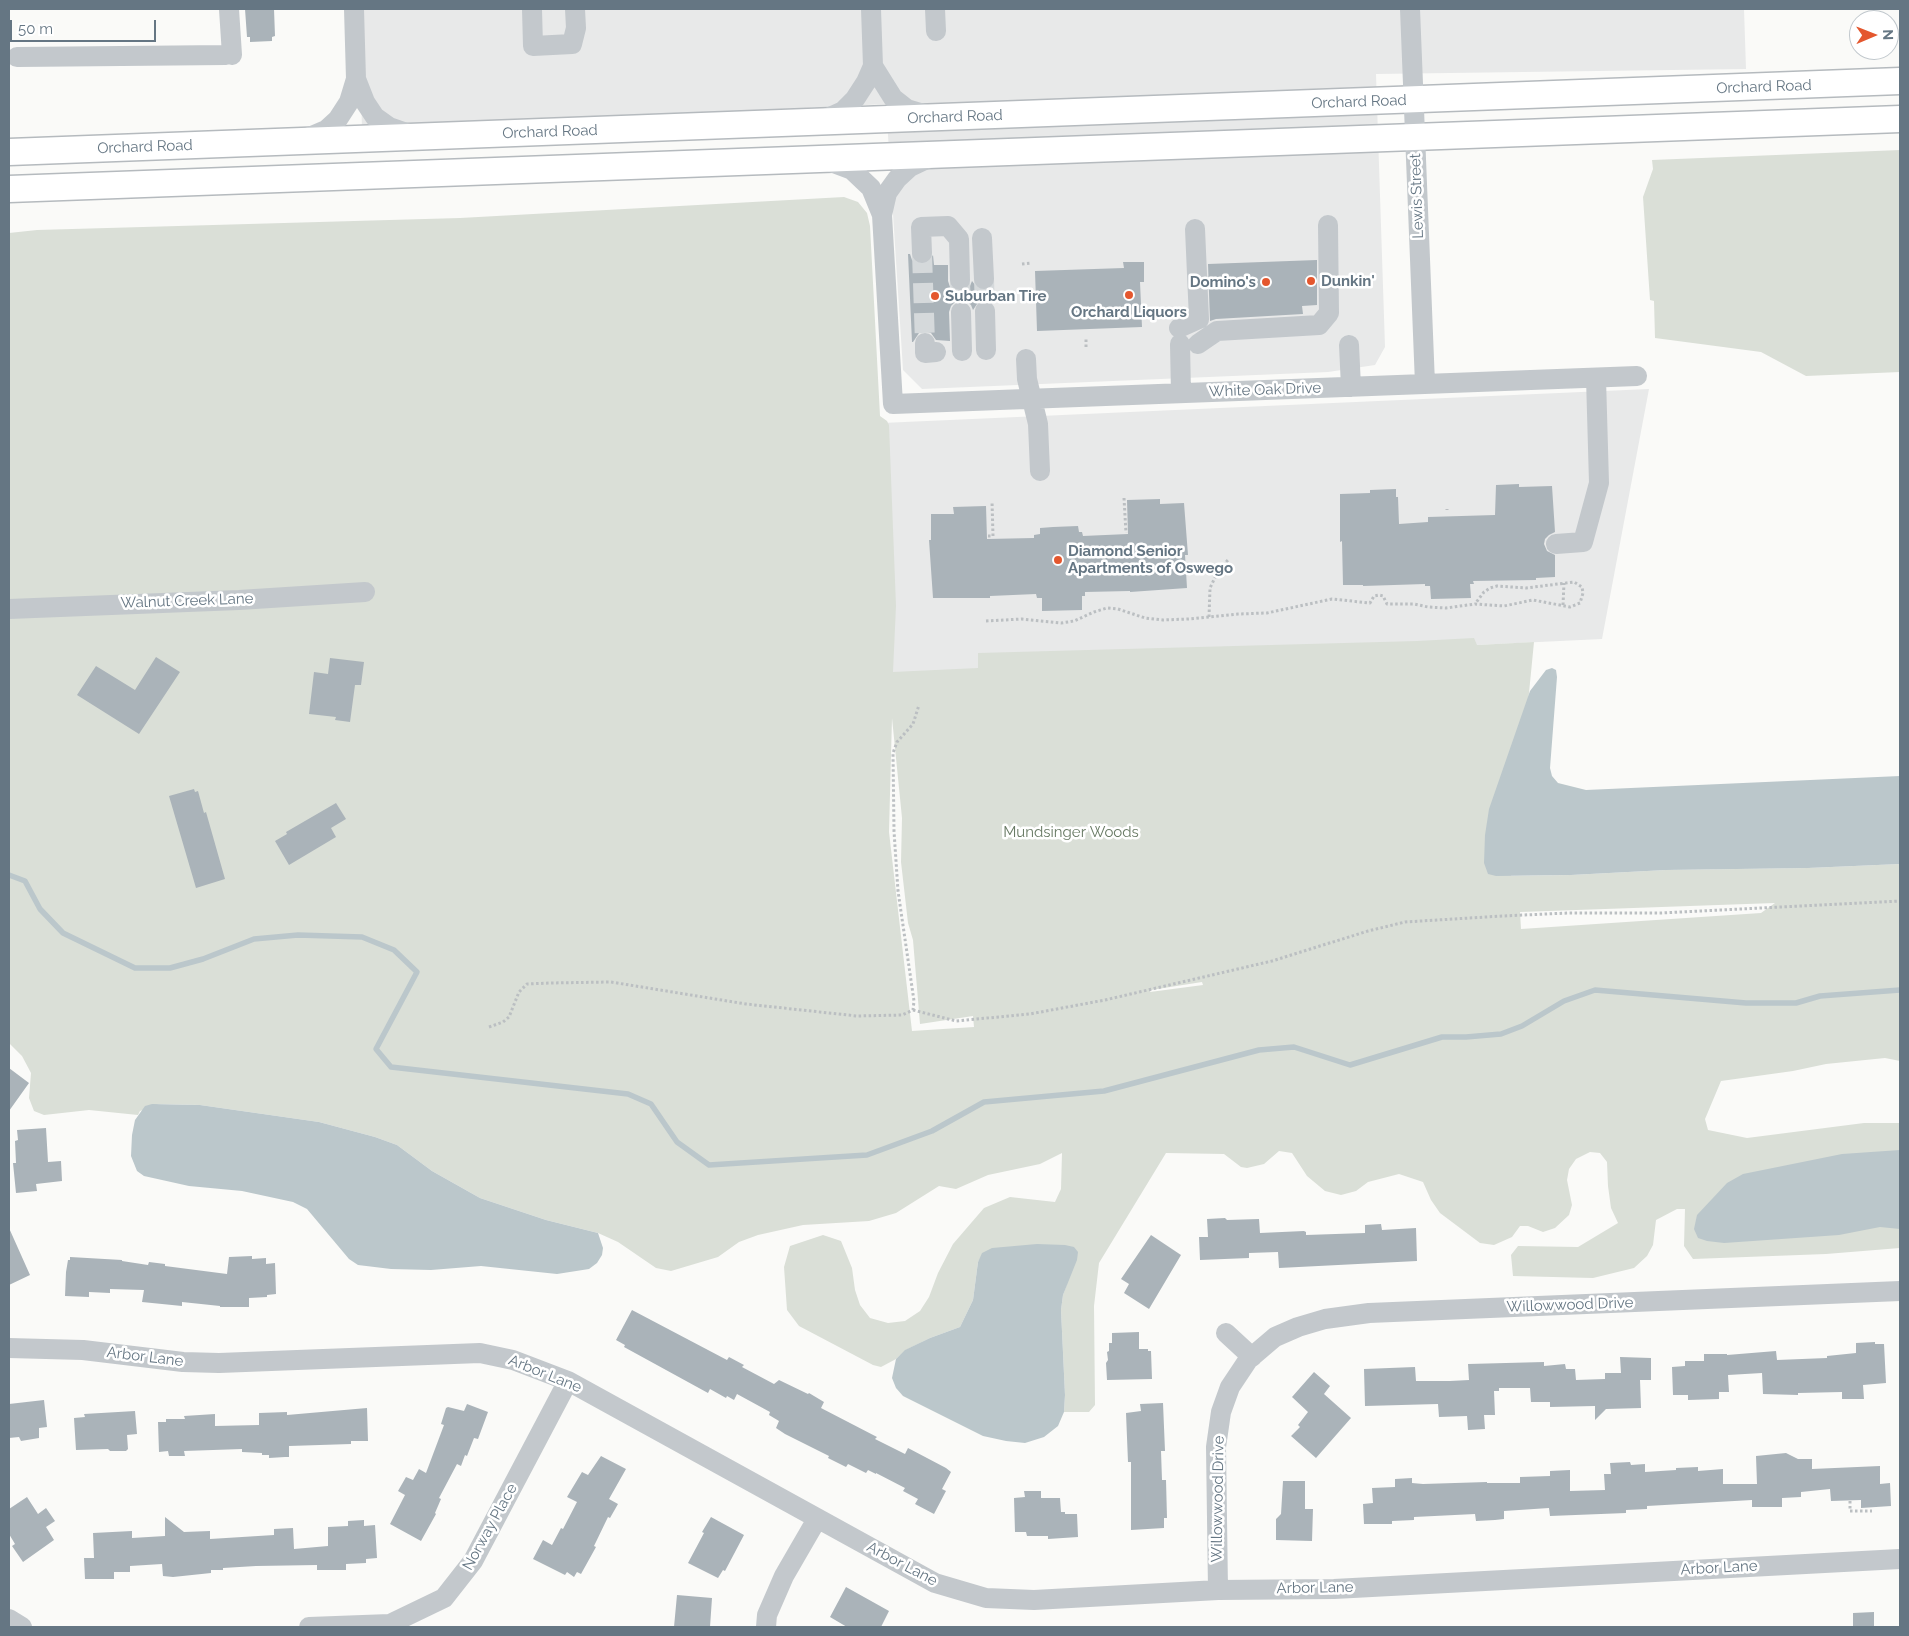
<!DOCTYPE html>
<style>
body{margin:0}
#map{position:relative;width:1909px;height:1636px;overflow:hidden;background:#fafaf8;font-family:Raleway,sans-serif}
canvas{display:block}
.frame{position:absolute;inset:0;border:10px solid #657683;pointer-events:none}
.north{position:absolute;left:1849px;top:10px;width:50px;height:50px;box-sizing:border-box;background:#fff;border:1px solid #c1c8cd;border-radius:50%;rotate:89deg;font-size:14px;font-weight:700;line-height:20px;text-align:center;color:#657683}
.north::after{content:'';display:block;margin:auto;width:18px;height:22px;background:#e4572e;clip-path:polygon(50% 0,100% 100%,50% 72%,0 100%)}
.scale{position:absolute;left:10px;top:20px;width:146px;height:22px;box-sizing:border-box;border:2px solid #657683;border-top:0;padding-left:6px;font-size:15px;line-height:18px;white-space:nowrap;color:#657683;-webkit-text-stroke:4px #fff;paint-order:stroke}
</style>
<div id="map">
<canvas width="1909" height="1636"></canvas>
<div class="frame"></div>
<div class="north">N</div>
<div class="scale">50 m</div>
</div>
<script>
const c = document.querySelector('canvas').getContext('2d');
c.lineJoin = 'round';
function fill(path, color) { c.fillStyle = color; c.fill(path, 'evenodd'); }
const shape = rows => new Path2D(rows.map(r => 'M' + r).join(''));
function strokePath(path, color, width, dash) { c.strokeStyle = color; c.lineWidth = width; c.lineCap = dash ? 'butt' : 'round'; c.setLineDash(dash || []); c.stroke(path); }
function label(font, color, halo, rows, align = 'center') {
  c.font = font + ' Raleway,sans-serif'; c.lineWidth = 5; c.setLineDash([]); c.textBaseline = 'middle'; c.strokeStyle = halo; c.fillStyle = color; for (const [text, x, y, turn = 0] of rows) {
    c.save(); c.translate(x, y); c.rotate((+turn || 0) * Math.PI / 180); c.textAlign = isNaN(turn) ? turn : align; if (halo) c.strokeText(text, 0, 0); c.fillText(text, 0, 0); c.restore();
  }
}
fill(shape([
 [359,9,1744,9,1746,69,1376,74,1385,347,1375,365,1328,372,922,389,903,370,886,104,362,130],
 [1649,389,1602,639,888,673,882,423]
]), '#e8e9e9');
fill(shape([
 [1900,150,1900,372,1806,376,1761,352,1655,338,1654,301,1650,300,1643,197,1653,169,1652,160],
 [844,197,858,202,867,213,870,226,880,416,887,421,889,425,896,606,893,672,978,668,978,653,1417,641,1474,638,1477,645,1534,642,1511,876,1571,875,1666,870,1808,868,1900,864,1900,1061,1885,1058,1826,1064,1793,1071,1721,1081,1705,1119,1708,1130,1747,1138,1864,1123,1900,1123,1900,1248,1826,1254,1693,1259,1684,1246,1685,1209,1677,1209,1656,1220,1653,1245,1647,1256,1634,1268,1593,1278,1513,1276,1511,1255,1518,1246,1578,1247,1618,1223,1611,1208,1608,1186,1607,1162,1600,1153,1590,1152,1576,1159,1569,1169,1567,1180,1572,1205,1569,1215,1555,1228,1543,1232,1528,1226,1520,1226,1512,1237,1494,1245,1480,1243,1440,1213,1431,1200,1423,1182,1399,1174,1368,1182,1356,1191,1341,1195,1325,1191,1307,1176,1292,1153,1279,1151,1264,1164,1247,1168,1241,1167,1224,1154,1166,1153,1099,1263,1094,1306,1095,1405,1089,1412,1064,1412,1065,1395,1061,1310,1063,1295,1067,1284,983,1253,978,1262,973,1300,960,1327,930,1338,906,1350,896,1359,881,1367,873,1365,799,1326,787,1310,784,1267,790,1246,823,1235,841,1241,852,1268,855,1290,860,1305,870,1318,888,1323,905,1321,920,1311,929,1297,938,1273,953,1244,984,1208,1010,1197,1055,1202,1061,1189,1062,1153,1040,1164,988,1175,956,1189,939,1186,896,1213,869,1221,803,1225,758,1235,739,1242,718,1257,671,1271,656,1268,618,1242,598,1233,546,1220,480,1198,432,1171,397,1145,375,1137,319,1122,200,1105,159,1104,140,1111,138,1115,89,1110,44,1115,34,1111,29,1098,31,1073,22,1056,9,1043,9,233,37,230,460,218],
 [892,718,902,818,901,862,908,923,913,940,920,1024,973,1016,974,1027,912,1031,889,832],
 [1775,903,1761,913,1521,929,1520,912],
 [1202,982,1203,985,1150,992,1151,990]
]), '#dadfd7');
fill(shape([
 [1552,668,1556,670,1557,677,1550,768,1552,776,1558,783,1586,790,1900,776,1900,864,1808,868,1666,870,1571,875,1496,876,1488,874,1484,863,1485,835,1489,809,1530,691,1546,670],
 [152,1104,200,1105,319,1122,375,1137,397,1145,432,1171,480,1198,546,1220,598,1233,603,1248,602,1255,597,1263,589,1269,557,1274,481,1266,431,1270,391,1269,358,1265,349,1259,307,1209,293,1202,242,1191,189,1186,144,1176,137,1171,131,1156,132,1135,135,1120,145,1106],
 [1900,1150,1900,1229,1880,1227,1839,1235,1724,1243,1707,1241,1698,1238,1694,1229,1697,1215,1727,1183,1743,1174,1842,1154],
 [1037,1244,1065,1245,1074,1247,1078,1252,1077,1260,1063,1295,1061,1310,1065,1395,1064,1412,1058,1426,1044,1437,1025,1443,1006,1441,983,1436,903,1396,896,1388,892,1378,896,1359,905,1350,930,1338,960,1327,973,1300,978,1262,982,1253,992,1248]
]), '#bbc7cb');
strokePath(shape([
 [9,875,25,881,40,909,63,933,135,968,170,968,203,959,254,939,298,935,362,937,394,950,417,972,376,1049,391,1067,628,1094,651,1104,677,1142,709,1165,867,1155,932,1131,984,1102,1104,1091,1259,1050,1294,1047,1350,1065,1442,1037,1466,1037,1501,1034,1522,1026,1564,1001,1595,990,1746,1003,1796,1003,1820,996,1900,990]
]), '#bbc7cb', 5.5);
fill(shape([
 [245,9,274,9,275,36,272,37,272,41,250,42,250,37,247,37],
 [908,254,910,254,912,260,917,264,922,265,928,263,933,255,934,265,948,265,948,281,950,287,955,291,960,292,966,290,970,286,972,281,979,290,985,291,992,287,993,302,985,299,979,301,973,310,971,305,966,301,960,300,955,302,951,306,949,312,950,341,936,340,931,333,925,331,919,333,913,342,912,342],
 [1317,260,1317,305,1302,306,1303,314,1216,319,1210,321,1208,264],
 [1123,262,1144,262,1144,282,1140,282,1142,327,1037,331,1035,271,1124,268],
 [1519,484,1519,487,1552,486,1555,532,1549,535,1545,539,1544,544,1547,551,1555,555,1555,577,1536,578,1536,580,1473,581,1474,584,1470,584,1471,598,1431,599,1430,586,1425,586,1425,584,1363,586,1363,585,1343,585,1342,541,1340,542,1340,494,1370,493,1370,490,1396,489,1396,497,1398,497,1399,524,1428,522,1428,517,1495,515,1496,485],
 [1160,499,1160,504,1184,503,1188,555,1185,555,1187,588,1130,592,1130,591,1085,592,1085,596,1082,596,1082,610,1042,611,1042,598,1037,598,1036,594,990,596,990,598,933,598,929,540,931,540,931,514,954,514,953,507,986,506,987,539,1034,538,1034,535,1040,534,1040,528,1053,527,1078,526,1079,532,1082,532,1083,536,1128,534,1127,500],
 [156,657,180,672,139,734,77,695,96,666,135,690],
 [330,658,364,662,361,685,355,685,350,722,335,720,336,717,309,714,314,672,328,674],
 [194,789,195,792,198,791,204,813,206,812,225,879,196,888,169,796],
 [336,803,346,819,331,828,336,837,289,865,275,841,287,834,286,832],
 [9,1068,29,1083,9,1111],
 [46,1128,48,1162,61,1161,62,1181,36,1184,37,1191,16,1193,13,1163,16,1163,15,1141,18,1140,17,1130],
 [1225,1218,1227,1220,1259,1219,1260,1233,1304,1231,1306,1232,1306,1235,1365,1233,1365,1225,1381,1224,1382,1230,1416,1228,1417,1261,1279,1268,1278,1252,1249,1253,1249,1258,1200,1260,1199,1237,1208,1237,1207,1219],
 [9,1228,30,1275,9,1285],
 [1151,1235,1181,1255,1149,1309,1124,1293,1129,1284,1121,1279],
 [252,1256,252,1259,266,1258,266,1264,275,1263,276,1294,267,1295,267,1297,249,1298,249,1307,220,1307,220,1306,182,1302,182,1306,142,1302,144,1290,110,1289,110,1293,89,1292,89,1297,65,1296,66,1272,68,1260,70,1260,70,1257,122,1260,122,1261,148,1265,149,1262,165,1264,165,1266,227,1274,229,1257],
 [632,1310,727,1360,729,1357,744,1365,742,1367,774,1384,779,1380,808,1394,809,1393,824,1402,821,1408,877,1437,875,1439,905,1454,908,1448,946,1468,951,1472,942,1489,946,1491,934,1514,915,1504,918,1499,903,1491,905,1488,876,1473,876,1474,868,1470,866,1473,848,1464,846,1467,828,1458,829,1456,785,1434,776,1428,779,1421,769,1415,770,1412,737,1394,734,1400,727,1396,726,1398,710,1389,708,1393,624,1347,625,1345,616,1340],
 [1139,1332,1139,1349,1148,1349,1148,1351,1151,1351,1152,1379,1107,1380,1106,1363,1108,1360,1107,1352,1109,1351,1109,1343,1112,1343,1112,1333],
 [1875,1342,1875,1344,1884,1344,1886,1383,1863,1385,1864,1399,1842,1399,1842,1392,1798,1393,1798,1395,1763,1394,1762,1373,1728,1375,1729,1392,1719,1392,1719,1399,1688,1400,1688,1395,1673,1395,1672,1367,1685,1366,1685,1361,1704,1361,1704,1354,1727,1354,1727,1355,1776,1351,1777,1360,1827,1358,1827,1356,1856,1353,1856,1343],
 [1620,1357,1651,1358,1651,1380,1640,1380,1641,1408,1606,1409,1595,1420,1595,1406,1550,1407,1550,1402,1531,1402,1530,1388,1499,1388,1499,1391,1494,1391,1495,1415,1484,1415,1485,1429,1468,1430,1467,1416,1439,1417,1438,1404,1365,1406,1364,1369,1415,1367,1416,1381,1450,1381,1469,1380,1468,1364,1544,1362,1544,1366,1565,1364,1566,1369,1575,1369,1576,1380,1605,1379,1605,1373,1621,1373],
 [1314,1372,1330,1386,1324,1394,1351,1418,1316,1458,1291,1436,1300,1427,1298,1425,1308,1412,1292,1397],
 [44,1400,47,1427,39,1428,39,1438,21,1441,19,1437,9,1438,9,1404],
 [1163,1403,1165,1451,1161,1451,1162,1480,1166,1480,1167,1518,1164,1518,1164,1528,1131,1530,1131,1462,1128,1462,1126,1413,1141,1411,1140,1404],
 [467,1404,488,1412,478,1439,474,1438,467,1456,465,1455,461,1466,457,1464,439,1498,441,1499,435,1513,436,1514,421,1541,390,1524,405,1495,398,1491,406,1477,413,1480,419,1469,426,1473,444,1425,441,1424,446,1408,448,1407,464,1411],
 [367,1408,368,1441,351,1441,351,1444,289,1446,289,1457,285,1457,269,1458,269,1455,262,1455,262,1453,242,1452,242,1449,184,1451,185,1456,169,1456,168,1451,159,1452,158,1422,166,1422,166,1419,185,1419,184,1416,215,1414,215,1426,259,1425,259,1413,287,1412,287,1415],
 [135,1411,137,1434,127,1435,128,1449,126,1451,110,1451,108,1449,76,1450,74,1418,85,1417,84,1414],
 [1786,1453,1798,1459,1812,1459,1812,1469,1880,1466,1880,1484,1890,1483,1891,1506,1861,1508,1861,1500,1831,1501,1830,1489,1801,1492,1801,1497,1782,1498,1782,1507,1752,1507,1752,1500,1647,1506,1647,1509,1626,1510,1626,1513,1550,1516,1549,1508,1504,1511,1504,1519,1495,1520,1476,1521,1475,1514,1414,1517,1414,1520,1392,1521,1392,1524,1364,1524,1363,1504,1373,1503,1372,1488,1395,1487,1395,1479,1412,1478,1412,1483,1423,1484,1487,1482,1487,1483,1520,1483,1520,1477,1550,1476,1550,1471,1570,1470,1570,1491,1605,1490,1604,1474,1611,1474,1610,1463,1630,1462,1631,1465,1645,1464,1645,1472,1676,1470,1676,1468,1698,1467,1698,1471,1723,1469,1723,1484,1757,1484,1756,1456],
 [601,1456,626,1469,609,1499,618,1504,610,1518,608,1517,594,1546,596,1547,581,1574,577,1572,574,1577,567,1572,565,1575,533,1559,543,1540,552,1545,561,1528,563,1529,577,1502,567,1497,582,1472,588,1475],
 [1283,1481,1305,1481,1305,1509,1313,1509,1312,1541,1276,1540,1276,1519,1281,1514],
 [1024,1491,1041,1491,1041,1498,1060,1498,1061,1512,1065,1512,1065,1514,1077,1514,1078,1537,1048,1539,1048,1536,1027,1536,1026,1532,1015,1532,1014,1498,1025,1497],
 [27,1497,38,1514,46,1508,55,1521,46,1527,54,1540,23,1562,12,1546,15,1544,9,1534,9,1509],
 [165,1517,184,1532,210,1531,210,1539,274,1535,274,1529,293,1528,294,1549,328,1546,328,1527,348,1526,348,1521,364,1520,364,1526,375,1525,377,1558,366,1559,366,1563,346,1564,346,1570,317,1570,317,1565,256,1566,223,1568,223,1570,211,1570,211,1573,173,1577,163,1576,162,1564,130,1566,130,1572,114,1572,114,1579,85,1579,84,1558,94,1558,93,1533,132,1531,132,1538,165,1536],
 [711,1517,744,1535,725,1571,723,1570,718,1578,688,1563,704,1533,702,1532],
 [846,1587,889,1611,881,1627,847,1627,830,1617],
 [677,1595,712,1598,710,1627,674,1627],
 [1874,1612,1874,1627,1853,1627,1853,1613]
]), '#aab3b9');
strokePath(shape([
 [922,253,925,343],
 [984,279,985,311],
 [960,280,961,312]
]), '#d5d9db', 20, [20, 10]);
const major = shape([
 [9,152,1900,81],
 [9,189,1900,119]
]);
strokePath(major, '#b5babe', 29);
strokePath(shape([
 [1022,264,1031,263],
 [1086,347,1086,338],
 [1124,498,1126,533],
 [1447,509,1447,510],
 [988,536,993,536,992,501],
 [1563,605,1564,583],
 [1209,617,1210,588,1218,571,1228,560],
 [986,621,1022,619,1061,623,1074,621,1094,612,1107,608,1118,609,1145,618,1163,620,1188,619,1238,614,1267,613,1332,599,1370,603,1374,596,1379,595,1383,596,1387,604,1414,604,1428,607,1446,608,1475,604,1504,606,1533,600,1570,607,1580,603,1583,593,1582,587,1574,582,1526,588,1497,586,1490,588,1484,592,1475,604],
 [913,1010,956,1021,1030,1014,1105,1000,1272,961,1368,931,1405,922,1502,916,1568,913,1662,913,1900,901],
 [489,1027,503,1022,509,1017,519,992,527,984,550,983,611,982,746,1004,857,1016,902,1015,913,1010,914,1001,898,891,894,831,893,753,897,742,913,724,919,705],
 [1850,1501,1850,1511,1872,1511]
]), '#bbbfc2', 3, [2.5, 2.5]);
strokePath(shape([
 [229,9,232,55],
 [354,9,356,79],
 [532,9,533,46,572,44,576,28,575,9],
 [871,9,873,66],
 [935,9,936,31],
 [1410,9,1425,384],
 [17,57,226,55],
 [823,120,843,111,855,99,866,82,873,66,893,98,907,109,927,115],
 [305,139,326,130,338,119,349,102,356,79,365,102,375,117,389,127,409,134],
 [931,157,910,167,897,179,887,193,882,215,893,404,1637,376],
 [828,161,852,170,871,188,882,215],
 [982,238,984,279],
 [922,253,921,227,948,226,959,239,960,280],
 [985,311,986,350],
 [961,312,962,351],
 [1179,328,1199,319,1195,229],
 [925,343,925,353,936,352],
 [1180,344,1181,393],
 [1198,344,1217,331,1319,325,1329,313,1328,225],
 [1349,345,1351,387],
 [1026,359,1027,379,1038,424,1040,471],
 [1556,544,1583,542,1599,483,1596,378],
 [9,609,239,600,365,592],
 [1226,1333,1252,1357],
 [9,1348,83,1350,183,1362,219,1363,480,1353,513,1360,568,1381,935,1583,986,1598,1034,1600,1218,1590,1334,1589,1900,1559],
 [1218,1590,1216,1447,1221,1412,1230,1387,1248,1360,1275,1337,1298,1327,1325,1319,1369,1313,1900,1291],
 [9,1619,22,1627],
 [309,1627,390,1624,444,1598,473,1561,568,1381],
 [766,1627,767,1615,784,1576,817,1519]
]), '#c3c8cc', 20);
strokePath(major, '#fff', 26);
for (const [x, y, r, color] of [
 [1311,281,5,"#e4572e"],
 [1266,282,5,"#e4572e"],
 [1129,295,5,"#e4572e"],
 [935,296,5,"#e4572e"],
 [1058,560,5,"#e4572e"]
]) { const dot = new Path2D(); dot.arc(x, y, r, 0, 2 * Math.PI); c.fillStyle = color; c.fill(dot); strokePath(dot, '#fff', 2); }
label('15px', '#657683', '#fff', [
 ["Orchard Road",1764,87,-2],
 ["Orchard Road",1359,102,-2],
 ["Orchard Road",955,117,-2],
 ["Orchard Road",550,132,-2],
 ["Orchard Road",145,147,-2],
 ["Lewis Street",1417,196,-92],
 ["White Oak Drive",1265,390,-2],
 ["Walnut Creek Lane",187,601,-2],
 ["Willowwood Drive",1570,1305,-2],
 ["Arbor Lane",145,1357,7],
 ["Arbor Lane",545,1374,22],
 ["Willowwood Drive",1218,1499,-89],
 ["Norway Place",490,1527,-61],
 ["Arbor Lane",902,1564,28],
 ["Arbor Lane",1719,1568,-3],
 ["Arbor Lane",1315,1588,-1]
]);
label('bold 15px', '#657683', '#fff', [
 ["Dunkin'",1321,281],
 ["Domino's",1256,282,"right"],
 ["Suburban Tire",945,296],
 ["Orchard Liquors",1129,312,"center"],
 ["Diamond Senior",1068,551],
 ["Apartments of Oswego",1068,568]
], 'left');
label('15px', '#687a64', '#fff', [
 ["Mundsinger Woods",1071,832]
]);
</script>
